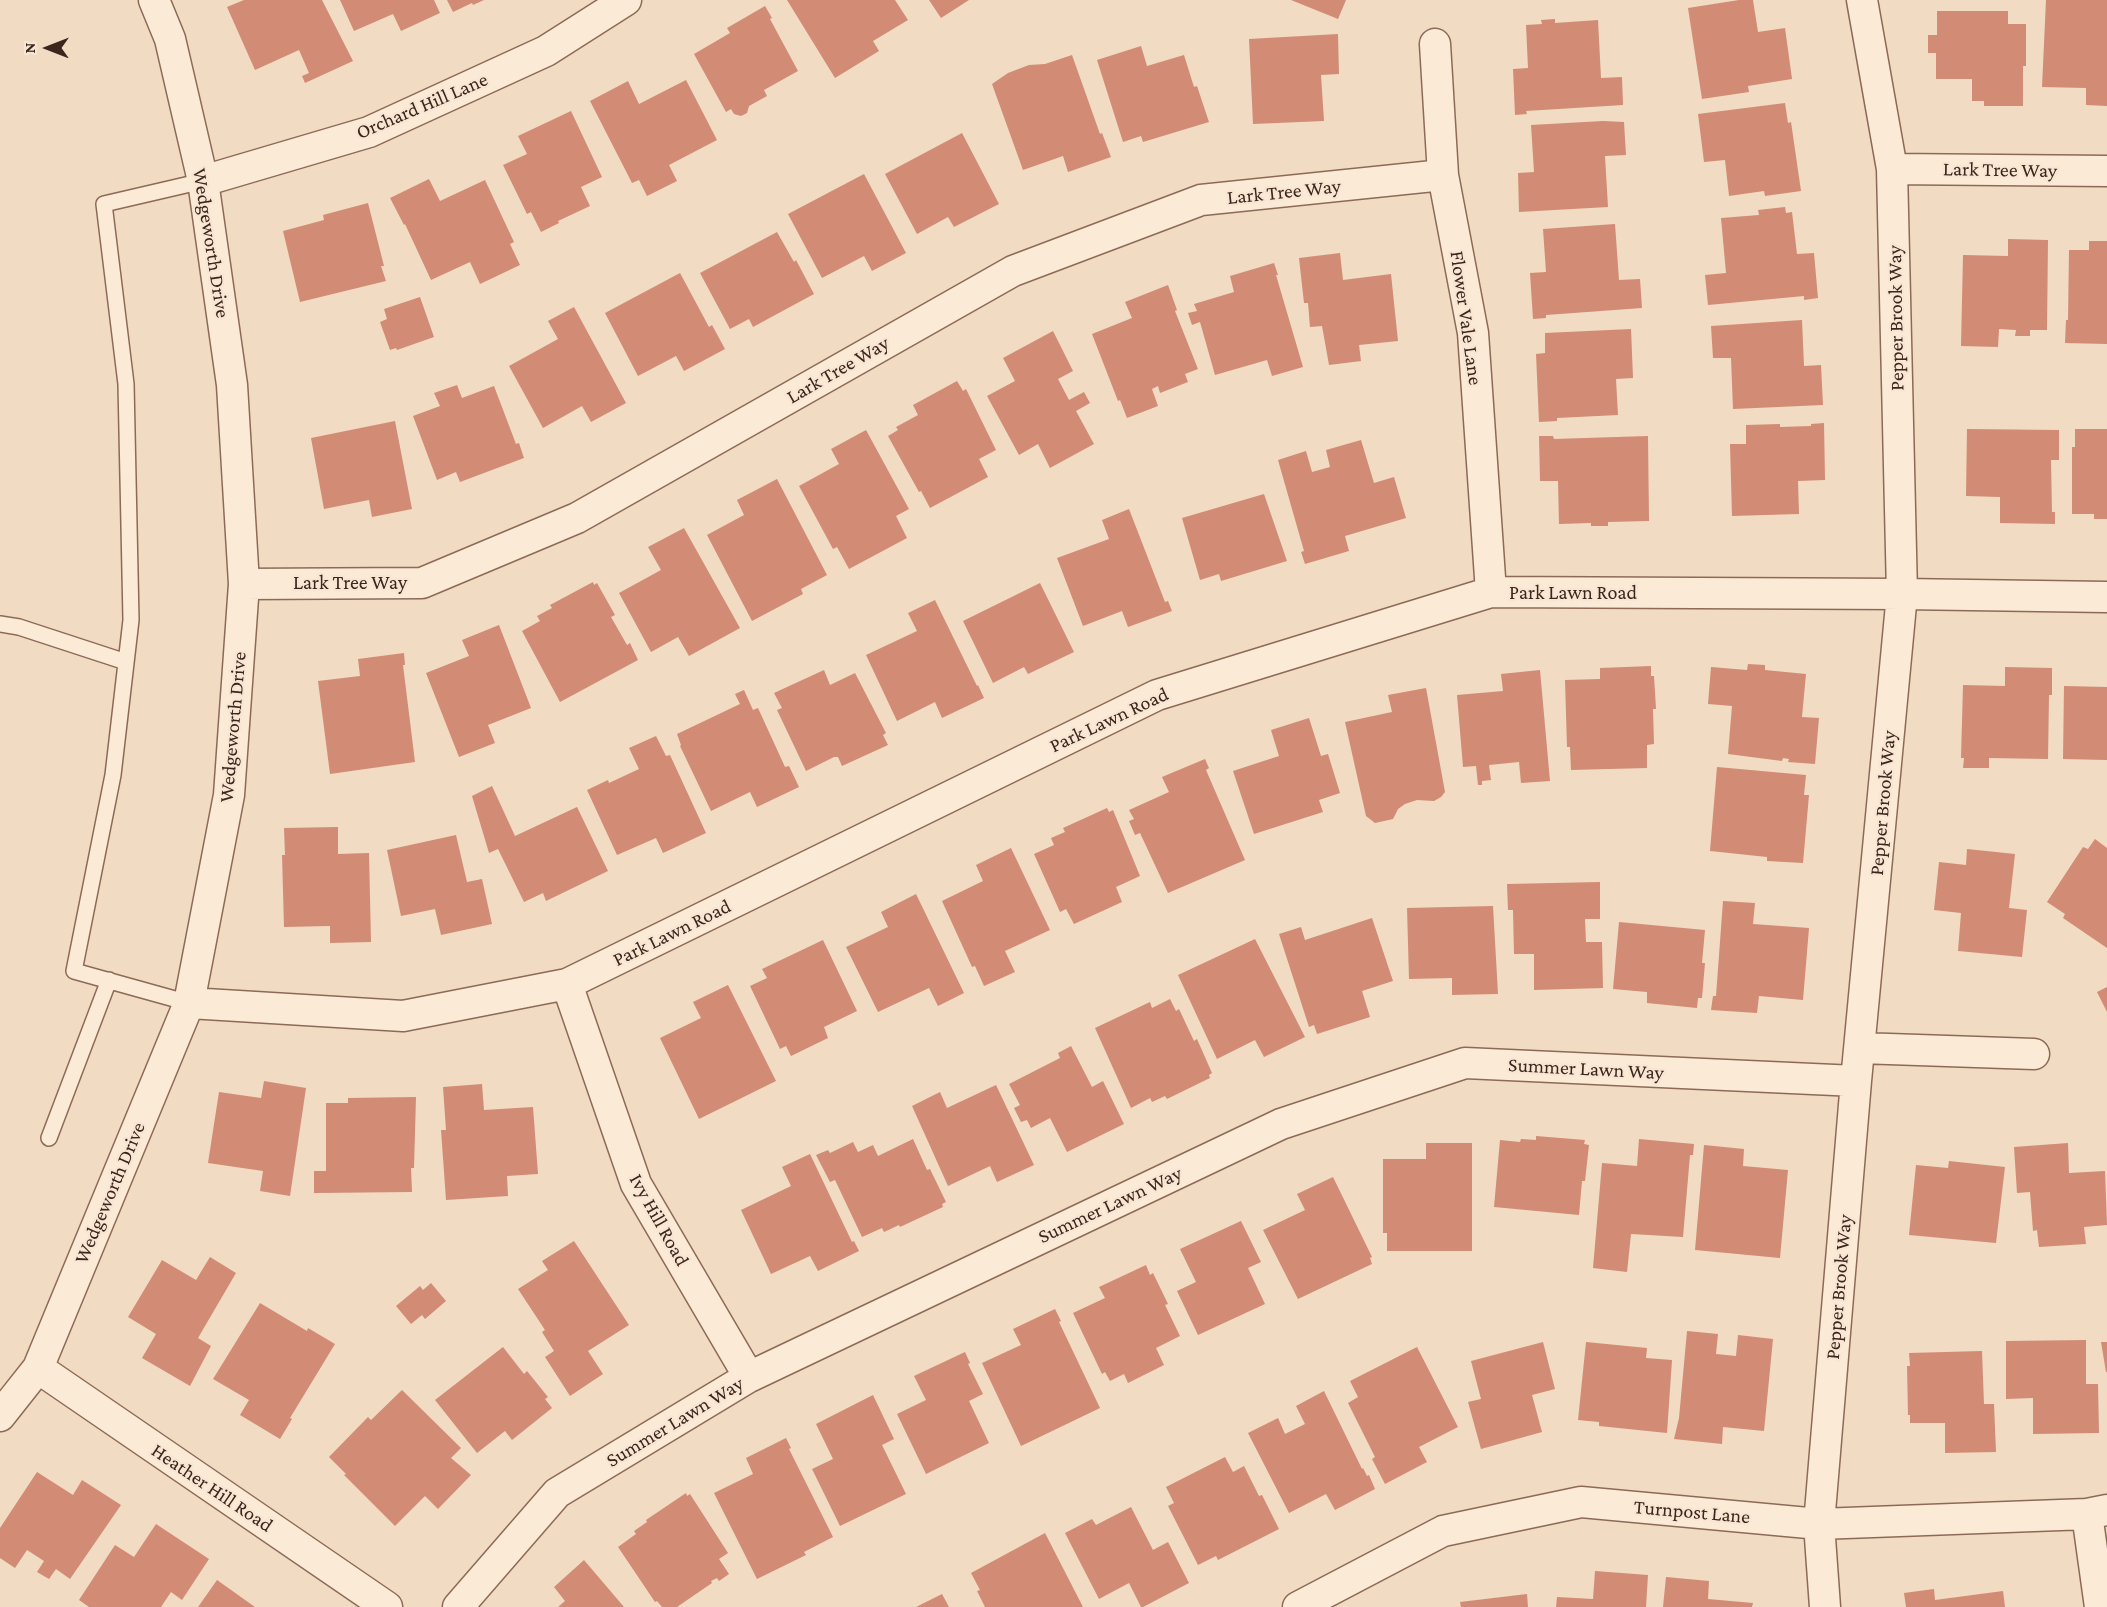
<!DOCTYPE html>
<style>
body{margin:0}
#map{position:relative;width:2107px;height:1607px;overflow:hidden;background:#f1dbc2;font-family:"Crimson Pro",serif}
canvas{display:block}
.north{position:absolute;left:18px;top:18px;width:60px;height:60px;-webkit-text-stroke:4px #f8e6d2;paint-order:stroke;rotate:270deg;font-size:16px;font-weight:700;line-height:24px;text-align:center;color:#3b261d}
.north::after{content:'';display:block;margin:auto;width:21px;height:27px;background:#3b261d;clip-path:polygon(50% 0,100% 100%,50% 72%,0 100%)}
</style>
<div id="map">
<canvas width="2107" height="1607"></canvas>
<div class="north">N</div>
</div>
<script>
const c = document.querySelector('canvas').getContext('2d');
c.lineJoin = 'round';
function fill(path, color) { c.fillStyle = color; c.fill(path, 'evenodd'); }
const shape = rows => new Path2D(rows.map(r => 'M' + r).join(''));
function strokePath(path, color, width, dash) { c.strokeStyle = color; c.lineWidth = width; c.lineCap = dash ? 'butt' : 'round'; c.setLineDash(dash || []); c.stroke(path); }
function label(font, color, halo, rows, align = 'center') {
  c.font = font + ' "Crimson Pro",serif'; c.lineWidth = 4.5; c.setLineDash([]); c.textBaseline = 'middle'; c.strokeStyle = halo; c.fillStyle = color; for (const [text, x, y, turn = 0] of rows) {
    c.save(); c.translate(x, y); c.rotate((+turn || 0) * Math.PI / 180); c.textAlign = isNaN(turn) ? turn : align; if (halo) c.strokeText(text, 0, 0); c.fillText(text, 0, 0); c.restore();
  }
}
fill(shape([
 [244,0,322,0,353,61,305,83,302,76,309,73,299,50,255,70,227,7],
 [340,0,434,0,440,13,401,31,393,14,354,31],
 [447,0,484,0,473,5,472,3,453,12],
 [787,0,895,0,908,20,873,41,879,51,835,78],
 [929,0,969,0,941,18],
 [1291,0,1346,0,1338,19],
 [1739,0,1753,0,1758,32,1785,28,1792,79,1748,86,1749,92,1702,99,1688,8],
 [2046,0,2107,0,2107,106,2086,105,2086,88,2042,87],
 [765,6,772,18,770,19,798,71,764,90,767,96,749,106,747,113,741,116,734,114,731,109,726,112,694,54,730,33,727,28],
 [1937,11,2008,11,2008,24,2026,24,2026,66,2023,66,2023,106,1984,106,1984,101,1972,101,1972,79,1936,79,1936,53,1928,53,1928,35,1937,35],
 [1555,19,1555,23,1598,20,1601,78,1622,77,1623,105,1526,111,1527,114,1515,115,1513,69,1528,68,1526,25,1542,24,1541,20],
 [1338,34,1339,74,1321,75,1324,121,1253,124,1249,39],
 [1141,46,1147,66,1184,55,1194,87,1197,86,1209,122,1143,142,1141,136,1123,142,1097,60],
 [1072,55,1100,134,1102,133,1111,157,1068,172,1063,156,1023,170,992,84,1008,73,1029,65,1045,64],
 [686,80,717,140,669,165,677,181,647,196,639,180,632,183,590,101,628,81,639,104],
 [1785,103,1788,123,1791,122,1801,191,1765,196,1764,191,1729,196,1725,160,1704,162,1698,114],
 [571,111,602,177,581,187,590,206,558,221,559,223,541,232,531,212,527,214,503,165,527,154,518,136],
 [1603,121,1624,122,1626,155,1605,156,1608,207,1519,212,1518,173,1534,172,1531,125],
 [962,133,999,204,954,227,948,217,917,234,885,174],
 [864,174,906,253,872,271,864,256,822,278,788,214],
 [429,179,440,201,485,180,514,242,510,244,520,265,480,284,470,262,431,280,405,224,404,225,390,198],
 [368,203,384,266,381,266,386,281,300,302,283,231,324,220,323,215],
 [1785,207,1786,213,1792,212,1797,254,1814,253,1818,298,1804,300,1804,296,1708,305,1705,275,1726,273,1721,218,1759,215,1758,210],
 [1615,224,1619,280,1640,279,1642,308,1546,315,1546,318,1533,319,1530,273,1546,272,1543,229],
 [777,232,794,262,796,260,814,294,753,327,749,319,730,329,700,273],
 [2008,239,2048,240,2047,330,2030,330,2030,336,2015,336,2016,330,1999,329,1998,347,1961,346,1963,255,2008,256],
 [2089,241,2107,241,2107,344,2065,343,2066,320,2068,320,2069,250,2089,250],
 [1340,253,1343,280,1391,274,1398,341,1359,345,1361,361,1329,365,1322,326,1310,327,1308,303,1304,303,1299,258],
 [1274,263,1278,275,1276,275,1303,367,1272,376,1267,360,1215,375,1200,322,1192,325,1188,313,1197,311,1194,304,1234,292,1230,276],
 [680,273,709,327,712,325,725,349,684,371,676,356,638,376,605,313],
 [1168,285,1177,310,1175,311,1198,369,1185,374,1188,382,1160,393,1158,386,1152,389,1158,406,1127,418,1120,400,1118,401,1092,334,1132,318,1125,302],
 [420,297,434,337,397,350,396,348,390,350,380,322,387,319,384,309],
 [574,307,626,403,591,422,582,406,543,428,509,366,558,339,548,321],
 [1802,320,1804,366,1821,365,1823,405,1733,409,1731,358,1713,358,1711,326],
 [1631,329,1633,378,1616,379,1618,415,1557,418,1557,421,1539,422,1536,354,1545,353,1545,333],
 [1053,331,1073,371,1058,379,1069,400,1084,392,1090,403,1076,411,1094,444,1050,468,1038,444,1019,455,987,396,1015,381,1003,358],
 [957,381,963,391,966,389,996,450,979,459,988,477,930,508,921,491,919,492,888,436,898,430,896,427,918,415,913,405],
 [457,385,462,398,494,386,516,444,519,443,524,458,460,482,456,472,437,480,413,416,440,406,434,393],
 [395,421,412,509,372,517,369,500,324,509,311,438],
 [1824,423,1825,480,1798,481,1799,514,1732,516,1730,444,1746,444,1746,425,1780,424,1780,427,1811,426,1811,424],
 [1967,429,2059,430,2059,460,2051,460,2052,512,2055,512,2055,524,2000,523,2000,497,1966,496],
 [2075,429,2107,429,2107,519,2094,519,2094,514,2072,514,2072,447,2075,447],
 [866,430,909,509,896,516,907,538,849,569,837,547,833,549,799,486,839,464,831,449],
 [1539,436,1553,436,1554,439,1648,436,1649,521,1608,522,1608,526,1591,526,1591,523,1559,524,1558,481,1540,481],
 [1361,440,1374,483,1394,477,1406,518,1345,536,1349,551,1305,564,1301,552,1304,551,1278,460,1306,451,1312,472,1330,467,1326,450],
 [777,479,827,575,801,589,803,594,752,621,707,535,744,515,737,500],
 [1264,494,1287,561,1221,581,1219,574,1200,580,1182,518],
 [1129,509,1165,602,1168,601,1172,611,1128,627,1122,611,1083,626,1057,558,1109,539,1102,520],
 [684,528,740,628,689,656,678,637,651,652,619,593,661,570,648,547],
 [593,582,594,585,597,583,615,615,611,617,627,645,630,643,638,660,560,702,522,631,540,621,537,616,552,608,550,605],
 [1040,583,1074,652,1028,674,1024,667,993,683,963,621],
 [935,600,977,686,978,685,984,698,942,718,935,702,897,721,866,655,917,631,908,613],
 [499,625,531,708,488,725,495,743,459,757,426,673,469,656,462,640],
 [404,653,405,665,403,665,415,762,330,774,318,681,360,676,358,659],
 [1748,664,1765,665,1765,670,1806,674,1802,717,1819,718,1815,764,1788,762,1789,759,1783,758,1782,761,1728,754,1732,706,1708,704,1711,667,1747,670],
 [1651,666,1651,676,1654,676,1656,709,1653,709,1654,744,1647,745,1647,768,1571,770,1570,747,1567,747,1565,680,1600,679,1600,668],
 [2005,667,2052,668,2052,695,2049,695,2048,759,1989,758,1989,768,1963,768,1964,758,1961,758,1963,685,2005,686],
 [824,670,830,685,855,673,886,733,883,735,888,745,842,766,838,757,834,757,806,771,777,710,782,708,774,693],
 [1540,670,1550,781,1521,783,1519,762,1489,765,1491,780,1482,781,1482,785,1478,785,1476,766,1463,767,1457,695,1503,691,1501,674],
 [2064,686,2107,687,2107,760,2063,759],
 [1426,688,1445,792,1441,797,1434,801,1417,800,1405,804,1398,809,1393,819,1375,823,1366,816,1345,722,1392,712,1388,695],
 [744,690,753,710,758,708,785,767,789,766,799,787,757,807,750,792,711,811,680,746,681,745,677,734,740,704,735,694],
 [1309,718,1321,756,1328,754,1340,793,1319,800,1323,812,1254,834,1233,771,1279,756,1271,730],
 [656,736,666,756,670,755,706,833,663,853,656,838,617,855,587,790,608,780,609,783,639,769,629,748],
 [1205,759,1209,768,1206,770,1245,860,1168,893,1140,833,1135,835,1129,821,1134,819,1129,810,1169,792,1162,777],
 [1717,767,1806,775,1804,795,1809,795,1803,863,1767,861,1767,857,1710,851],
 [492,786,515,836,577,807,608,871,546,901,543,893,524,902,498,849,489,853,472,796],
 [1107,808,1109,812,1113,810,1140,876,1116,887,1122,902,1074,924,1066,909,1060,912,1034,854,1054,845,1051,838,1065,832,1063,828],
 [338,827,338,854,369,853,371,942,330,943,330,926,284,927,282,855,285,855,284,828],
 [456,835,467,882,482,879,492,924,441,935,435,909,401,916,387,850],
 [2095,839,2107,848,2107,948,2063,918,2065,914,2047,902,2083,847,2088,849],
 [1011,848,1050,930,1005,951,1015,972,984,986,975,966,972,967,942,901,983,881,976,865],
 [1967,849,2015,854,2009,908,2027,910,2022,957,1958,951,1961,913,1934,910,1939,862,1966,865],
 [1600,882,1600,919,1585,919,1586,942,1602,942,1603,988,1534,990,1534,954,1514,954,1513,910,1508,910,1507,884],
 [916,894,964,993,938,1006,929,988,878,1012,846,947,888,927,881,912],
 [1723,901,1755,903,1753,924,1809,928,1803,1000,1759,996,1757,1013,1711,1010,1713,996,1716,996],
 [1493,906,1498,994,1452,995,1452,978,1409,979,1407,908],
 [1372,918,1393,981,1362,991,1370,1017,1317,1034,1314,1025,1309,1027,1279,934,1301,927,1305,940],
 [1619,922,1705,930,1702,963,1705,963,1702,998,1698,998,1697,1008,1647,1003,1647,992,1613,989],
 [1255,939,1305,1037,1264,1057,1255,1040,1217,1059,1178,975],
 [823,940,857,1011,824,1027,828,1038,791,1056,786,1046,780,1049,750,986,767,978,762,969],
 [728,985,776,1081,699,1119,660,1038,701,1018,693,1002],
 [2107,987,2107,1012,2097,992],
 [1170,999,1176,1011,1179,1009,1194,1041,1197,1039,1212,1073,1209,1075,1210,1078,1167,1099,1165,1096,1152,1102,1150,1098,1131,1108,1095,1028,1150,1002,1152,1008],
 [1071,1046,1092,1087,1103,1081,1124,1124,1067,1152,1050,1118,1031,1128,1027,1120,1021,1122,1014,1108,1020,1105,1009,1084,1060,1058,1058,1053],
 [264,1081,306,1088,290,1196,260,1191,263,1171,208,1163,219,1092,261,1098],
 [482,1084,484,1110,533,1107,538,1174,507,1176,508,1196,446,1200,441,1130,446,1130,443,1087],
 [996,1085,1034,1165,997,1182,990,1166,948,1186,912,1106,940,1092,947,1108],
 [416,1097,414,1168,411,1168,412,1192,314,1193,314,1171,326,1171,326,1103,348,1103,348,1098],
 [1536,1136,1585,1140,1584,1144,1589,1145,1585,1181,1582,1181,1579,1215,1494,1207,1500,1140,1520,1142,1521,1139,1536,1140],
 [913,1139,927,1170,930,1169,946,1202,942,1204,943,1207,900,1227,899,1225,884,1232,882,1228,862,1237,835,1180,830,1182,816,1155,828,1150,830,1153,853,1142,858,1152,873,1145,878,1156],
 [1639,1139,1694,1144,1693,1155,1690,1155,1683,1237,1631,1234,1627,1272,1593,1268,1602,1163,1637,1166],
 [1426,1143,1472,1143,1472,1251,1387,1251,1387,1233,1383,1233,1383,1159,1426,1159],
 [2068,1143,2069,1173,2105,1171,2107,1225,2084,1227,2086,1244,2039,1247,2037,1230,2033,1231,2030,1192,2017,1193,2014,1147],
 [1704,1145,1744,1149,1743,1166,1788,1170,1780,1258,1695,1250],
 [810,1154,852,1242,854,1241,859,1251,818,1271,810,1256,771,1274,741,1210,791,1186,782,1167],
 [1949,1161,2005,1167,1996,1243,1909,1235,1916,1165,1948,1168],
 [1333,1177,1372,1257,1370,1258,1372,1264,1298,1299,1263,1230,1305,1210,1297,1194],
 [1241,1221,1261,1262,1248,1268,1265,1304,1198,1335,1177,1291,1196,1282,1180,1249],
 [574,1241,629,1325,588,1351,603,1374,570,1396,545,1357,554,1351,542,1332,545,1330,518,1289,548,1270,542,1261],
 [210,1257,236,1273,198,1338,211,1346,190,1386,142,1358,156,1334,128,1317,162,1260,196,1280],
 [1146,1265,1150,1275,1153,1273,1168,1304,1165,1305,1180,1336,1156,1348,1164,1365,1128,1383,1124,1374,1110,1381,1105,1372,1102,1374,1073,1313,1105,1298,1099,1287],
 [431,1283,446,1301,425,1319,422,1315,411,1324,396,1306,420,1286,423,1290],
 [260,1303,307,1331,308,1328,335,1344,290,1418,292,1419,280,1439,240,1415,249,1400,213,1379],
 [1055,1309,1061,1321,1059,1322,1100,1408,1021,1446,982,1363,1021,1345,1013,1329],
 [1687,1331,1718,1334,1716,1354,1736,1356,1738,1335,1773,1339,1764,1431,1723,1427,1722,1444,1674,1439,1679,1418],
 [2086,1340,2086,1384,2098,1384,2099,1433,2033,1434,2033,1398,2006,1399,2006,1341],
 [1543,1342,1555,1389,1532,1395,1542,1432,1481,1449,1468,1402,1481,1399,1471,1361],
 [1586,1342,1647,1348,1646,1358,1672,1360,1667,1433,1599,1426,1599,1422,1578,1420],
 [2101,1342,2107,1342,2107,1372,2106,1372],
 [503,1347,524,1374,527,1371,548,1397,545,1399,552,1408,512,1440,505,1431,477,1453,435,1400],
 [1417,1347,1458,1427,1419,1447,1427,1462,1385,1484,1372,1459,1375,1457,1348,1403,1358,1397,1350,1381],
 [1982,1351,1984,1404,1994,1404,1996,1452,1945,1453,1945,1423,1910,1423,1910,1415,1908,1415,1907,1366,1910,1366,1909,1353],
 [965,1352,970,1363,968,1364,983,1394,969,1401,989,1443,926,1474,897,1414,926,1400,914,1376],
 [402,1390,461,1448,451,1458,471,1475,438,1509,425,1496,395,1526,344,1475,346,1474,329,1457,368,1417,371,1420],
 [1324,1391,1362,1469,1363,1468,1367,1476,1369,1475,1375,1489,1335,1510,1326,1494,1289,1513,1248,1433,1278,1418,1285,1434,1305,1424,1296,1406],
 [873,1395,894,1439,882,1445,906,1494,840,1526,812,1469,833,1459,816,1424],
 [786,1438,791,1448,789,1449,833,1537,804,1552,806,1555,757,1579,714,1493,753,1474,746,1458],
 [1225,1457,1233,1472,1244,1466,1259,1496,1262,1495,1279,1529,1218,1560,1216,1556,1198,1565,1168,1506,1174,1503,1166,1487],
 [37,1472,73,1495,82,1480,121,1505,70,1579,56,1569,49,1579,37,1572,44,1561,27,1550,15,1568,0,1558,0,1528],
 [686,1493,687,1496,690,1494,728,1553,719,1559,729,1574,719,1581,717,1578,711,1581,712,1583,677,1607,662,1607,657,1601,655,1602,618,1547,636,1534,634,1531,647,1522,646,1520],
 [1131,1507,1153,1550,1168,1542,1189,1583,1143,1607,1141,1607,1129,1583,1099,1599,1065,1533,1092,1519,1096,1525],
 [156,1524,209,1559,182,1600,171,1592,161,1607,89,1607,79,1600,115,1545,134,1557],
 [1045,1533,1083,1607,985,1607,977,1591,980,1590,971,1573],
 [584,1560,624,1607,558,1607,565,1601,554,1587],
 [1595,1571,1648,1575,1646,1607,1556,1607,1557,1597,1593,1599],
 [1666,1577,1709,1581,1708,1599,1753,1603,1752,1607,1663,1607],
 [217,1580,255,1607,198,1607],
 [1934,1589,1935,1600,2003,1591,2005,1607,1906,1607,1904,1593],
 [942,1594,949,1607,916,1607],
 [1527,1594,1528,1607,1461,1607,1460,1602]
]), '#d28b75');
const service = shape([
 [0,624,19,627,126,662],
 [189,1003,74,971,113,775,131,620,126,384,104,204,203,181],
 [49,1138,109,980]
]);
const minor = shape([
 [1435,44,1443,175,1473,333,1491,592],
 [1892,169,2107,171],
 [203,181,369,132,546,51,626,0],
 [244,584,422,583,577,518,1013,271,1201,200,1443,175],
 [567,984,636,1184,749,1377],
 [189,1003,403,1016,567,984,1157,695,1491,592,1902,594,2107,597],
 [1860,1048,2034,1054],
 [38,1368,387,1607],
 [0,1416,38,1368,189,1003,229,795,244,584,232,385,203,181,170,39,154,0],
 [2087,1514,2100,1607],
 [458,1607,557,1493,749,1377,1281,1124,1465,1063,1856,1081],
 [1298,1607,1443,1531,1581,1502,1819,1524,2087,1514,2107,1510],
 [1825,1607,1819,1524,1856,1081,1902,594,1892,169,1862,0]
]);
strokePath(service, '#8d6a58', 18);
strokePath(minor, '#8d6a58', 33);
strokePath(service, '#fbead6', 15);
strokePath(minor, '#fbead6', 30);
label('20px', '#3b261d', '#f8e6d2', [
 ["Orchard Hill Lane",422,106,-23],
 ["Lark Tree Way",2000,170,1],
 ["Lark Tree Way",1284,192,-6],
 ["Wedgeworth Drive",211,243,81],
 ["Flower Vale Lane",1466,318,82],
 ["Pepper Brook Way",1896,318,-91],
 ["Lark Tree Way",838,370,-30],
 ["Lark Tree Way",350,583],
 ["Park Lawn Road",1573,593],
 ["Park Lawn Road",1109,720,-25],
 ["Wedgeworth Drive",233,727,-85],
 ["Pepper Brook Way",1883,803,-85],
 ["Park Lawn Road",672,933,-26],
 ["Summer Lawn Way",1586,1069,3],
 ["Wedgeworth Drive",110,1193,-67],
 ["Summer Lawn Way",1110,1205,-25],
 ["Ivy Hill Road",659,1220,61],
 ["Pepper Brook Way",1839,1287,-85],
 ["Summer Lawn Way",675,1422,-31],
 ["Heather Hill Road",212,1488,34],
 ["Turnpost Lane",1692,1512,5]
]);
</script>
